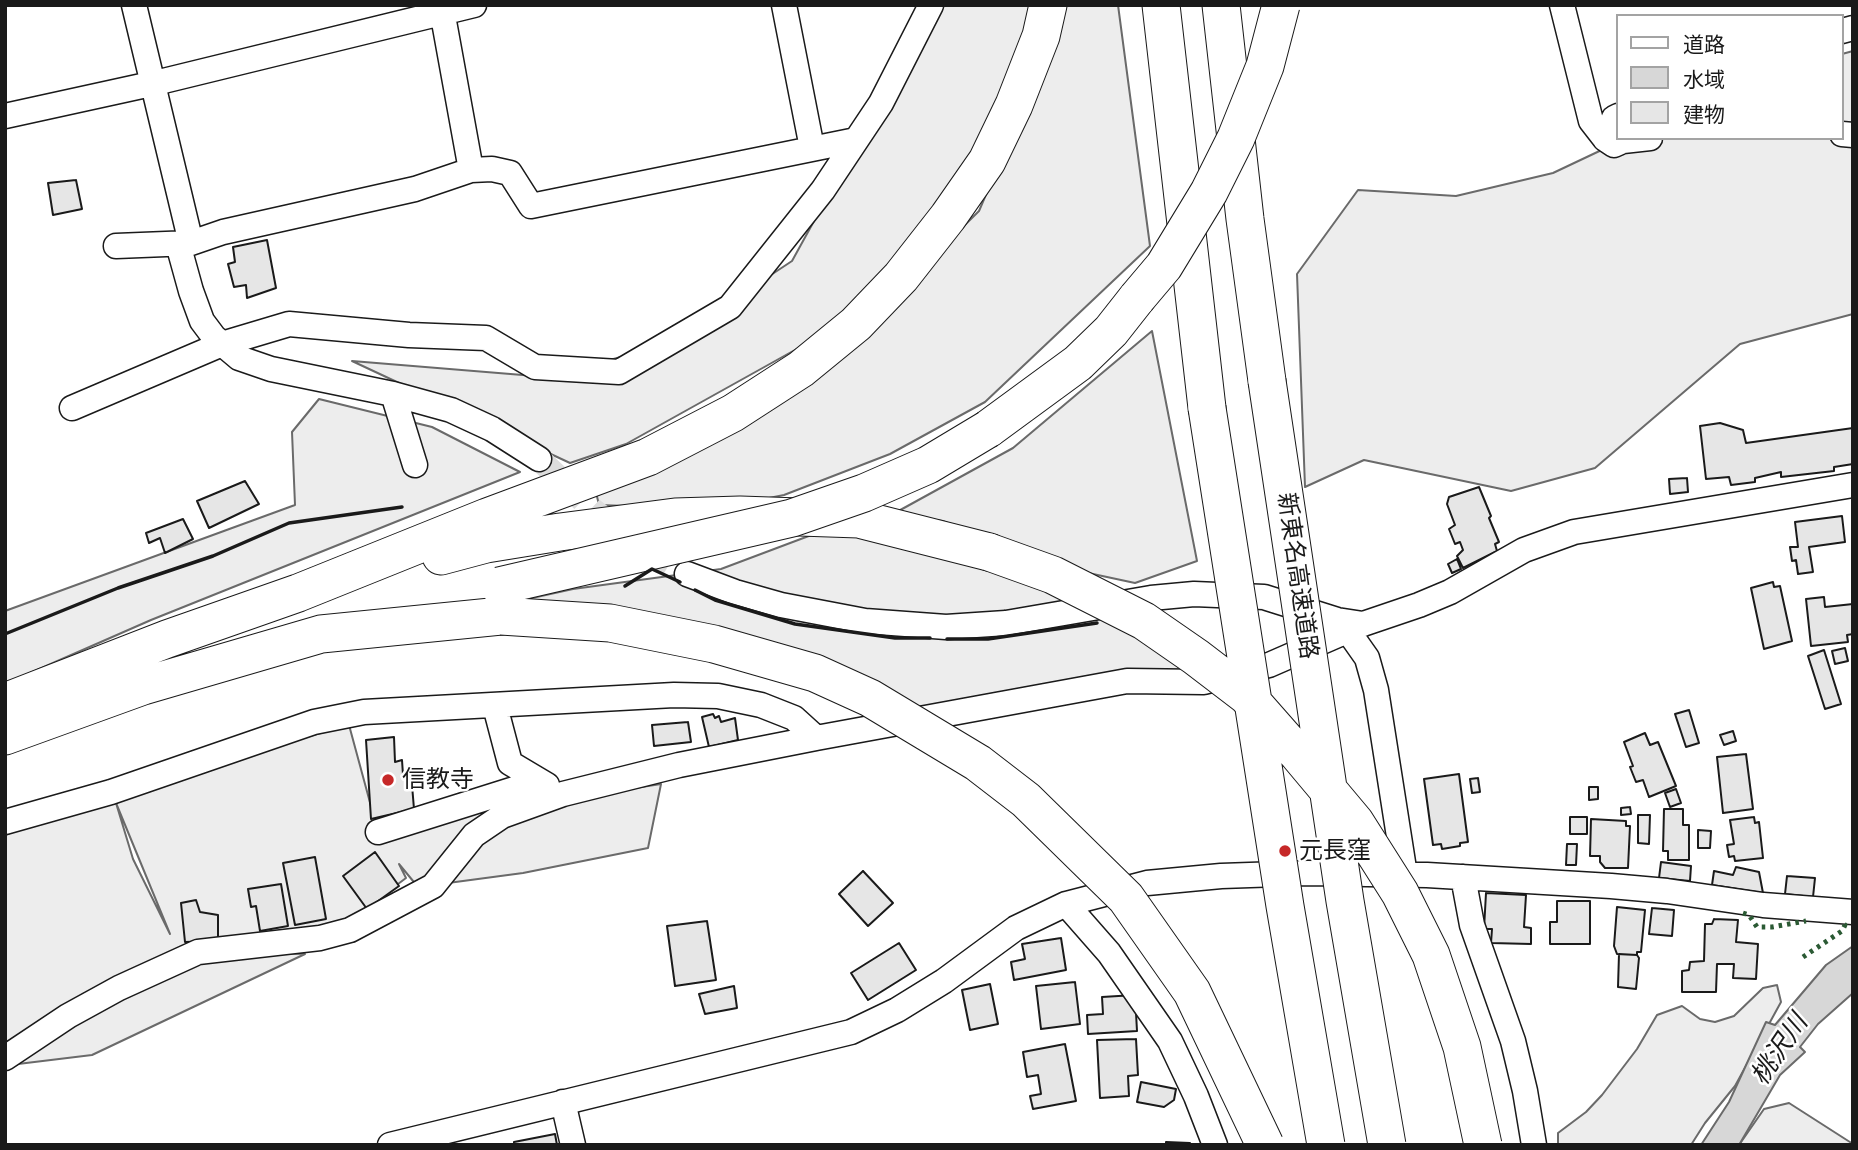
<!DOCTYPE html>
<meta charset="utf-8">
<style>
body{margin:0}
#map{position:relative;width:1858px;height:1150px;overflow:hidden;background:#fff;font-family:"Noto Sans","Noto Sans JP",sans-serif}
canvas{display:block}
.frame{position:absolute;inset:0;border:7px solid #1a1a1a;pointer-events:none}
.legend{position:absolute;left:1616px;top:14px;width:228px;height:126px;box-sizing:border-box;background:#fff;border:2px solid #a3a3a3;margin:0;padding:9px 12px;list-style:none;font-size:21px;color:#1a1a1a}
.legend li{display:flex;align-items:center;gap:14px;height:35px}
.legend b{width:35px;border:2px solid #a3a3a3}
</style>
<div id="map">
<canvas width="1858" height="1150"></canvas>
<div class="frame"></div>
<ul class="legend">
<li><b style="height:9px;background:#fff"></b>道路</li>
<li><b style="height:19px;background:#d7d7d7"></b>水域</li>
<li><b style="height:19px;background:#e6e6e6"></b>建物</li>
</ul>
</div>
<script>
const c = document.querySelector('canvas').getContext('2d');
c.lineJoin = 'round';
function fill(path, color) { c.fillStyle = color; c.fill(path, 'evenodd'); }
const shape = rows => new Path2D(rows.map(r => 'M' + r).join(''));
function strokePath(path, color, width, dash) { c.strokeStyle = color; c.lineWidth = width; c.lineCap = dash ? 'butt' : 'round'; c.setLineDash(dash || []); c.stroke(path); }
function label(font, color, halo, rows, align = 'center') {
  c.font = font + ' "Noto Sans","Noto Sans JP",sans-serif'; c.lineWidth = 5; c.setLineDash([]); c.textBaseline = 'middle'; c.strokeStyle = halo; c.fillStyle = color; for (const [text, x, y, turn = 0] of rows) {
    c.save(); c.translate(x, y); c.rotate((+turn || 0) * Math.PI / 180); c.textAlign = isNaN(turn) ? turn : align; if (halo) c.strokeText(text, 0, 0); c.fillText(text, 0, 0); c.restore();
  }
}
const built = shape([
 [929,5,1037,5,961,198,829,331,626,444,570,463,352,361,547,377,665,345,792,261,916,36,929,5],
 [1067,5,1118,5,1150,246,985,402,890,454,784,495,714,509,599,505,595,488,892,297,979,211,1067,5],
 [1853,51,1853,314,1740,344,1595,468,1511,491,1364,460,1305,487,1297,274,1358,190,1456,196,1553,173,1627,138,1842,138,1842,54,1853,51],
 [1152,331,1197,561,1135,583,1037,562,943,521,893,514,1013,448,1152,331],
 [319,399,432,427,520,472,151,620,5,684,5,611,295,505,292,432,319,399],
 [830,528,1016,572,1105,615,1202,676,929,711,523,600,573,589,721,569,830,528],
 [349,725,378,832,407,823,661,784,648,848,523,873,418,887,399,864,406,878,329,936,185,950,305,954,92,1055,18,1064,5,1071,5,835,111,792,349,725],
 [116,803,170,934,133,859,116,803],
 [1777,985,1781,1002,1735,1086,1705,1123,1691,1145,1558,1145,1558,1133,1586,1112,1602,1095,1637,1049,1657,1015,1682,1006,1700,1019,1715,1022,1734,1016,1763,988,1777,985],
 [1789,1103,1853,1144,1853,1145,1739,1145,1764,1109,1789,1103]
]);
fill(built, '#ededed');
strokePath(built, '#6a6a6a', 2);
const water = shape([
 [1853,946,1853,993,1818,1024,1800,1047,1805,1052,1780,1075,1739,1145,1701,1145,1729,1102,1766,1022,1775,1025,1826,965,1853,946]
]);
fill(water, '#d7d7d7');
strokePath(water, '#6a6a6a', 2);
const building = shape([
 [76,180,82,209,53,215,48,183,76,180],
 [267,240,276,288,247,298,246,285,234,287,228,264,235,262,233,247,267,240],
 [1720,423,1743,430,1746,443,1853,428,1853,464,1834,467,1834,471,1781,477,1781,472,1755,478,1755,482,1731,485,1729,477,1706,479,1700,426,1720,423],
 [1687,478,1688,492,1670,494,1669,479,1687,478],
 [245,481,259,504,209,528,197,501,245,481],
 [1479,487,1491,516,1489,518,1499,542,1495,544,1497,551,1463,568,1457,556,1463,550,1460,542,1455,544,1449,529,1455,525,1447,504,1449,497,1479,487],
 [1842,516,1845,542,1809,547,1813,572,1798,574,1796,560,1792,561,1790,547,1798,547,1795,522,1842,516],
 [183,519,193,539,165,553,160,538,149,543,146,533,183,519],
 [1457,559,1461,569,1452,573,1448,564,1457,559],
 [1773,582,1774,587,1780,586,1792,641,1764,649,1751,588,1773,582],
 [1824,597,1825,607,1853,604,1853,634,1847,635,1848,642,1811,646,1806,599,1824,597],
 [1845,648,1848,661,1835,664,1832,651,1845,648],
 [1824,650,1841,704,1825,709,1808,656,1824,650],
 [1689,710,1699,743,1686,747,1675,714,1689,710],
 [713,714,715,718,719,716,721,722,735,718,738,740,709,747,702,717,713,714],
 [688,722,691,742,654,746,652,725,688,722],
 [1733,731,1736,741,1724,745,1720,735,1733,731],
 [1645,733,1650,745,1658,742,1676,786,1649,797,1643,780,1636,782,1630,767,1633,766,1624,742,1645,733],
 [394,737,395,762,402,760,403,775,412,785,414,809,371,819,366,740,394,737],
 [1746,754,1753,809,1723,813,1717,757,1746,754],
 [1459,774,1468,842,1460,843,1460,846,1442,849,1441,844,1433,845,1424,779,1459,774],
 [1478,778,1480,792,1472,793,1470,779,1478,778],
 [1589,787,1598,787,1598,799,1589,800,1589,787],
 [1676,789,1681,803,1670,807,1665,793,1676,789],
 [1630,807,1631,814,1621,815,1621,808,1630,807],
 [1664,809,1683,809,1683,825,1689,825,1689,860,1668,860,1668,851,1663,851,1664,809],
 [1638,815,1650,815,1649,844,1638,843,1638,815],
 [1570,817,1587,817,1587,834,1570,834,1570,817],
 [1754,817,1755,823,1759,822,1763,858,1735,861,1734,856,1729,857,1727,845,1734,844,1730,820,1754,817],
 [1591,819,1626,821,1626,826,1630,826,1628,868,1605,868,1600,862,1600,856,1590,856,1591,819],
 [1698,830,1711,831,1710,848,1698,848,1698,830],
 [1567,844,1577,844,1576,865,1566,865,1567,844],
 [375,852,399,886,367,909,343,876,375,852],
 [315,857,326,919,295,925,283,863,315,857],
 [1661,862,1691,866,1690,881,1659,878,1661,862],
 [1736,867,1759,872,1763,893,1712,885,1714,871,1733,875,1736,867],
 [863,871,893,903,868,926,839,894,863,871],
 [1787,876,1815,878,1813,897,1785,894,1787,876],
 [281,884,288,926,260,931,256,906,251,907,248,889,281,884],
 [1486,893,1526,895,1524,927,1531,928,1531,944,1491,943,1492,929,1484,929,1486,893],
 [196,900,200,912,218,915,218,941,185,942,181,903,196,900],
 [1557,901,1590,901,1590,944,1550,944,1550,922,1557,922,1557,901],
 [1617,907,1645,910,1641,952,1637,952,1637,955,1617,954,1614,946,1617,907],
 [1652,908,1674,910,1672,936,1649,934,1652,908],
 [1714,919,1738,920,1736,942,1758,944,1756,979,1733,978,1734,964,1717,964,1716,992,1682,992,1682,971,1689,970,1690,962,1704,961,1705,924,1712,924,1714,919],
 [707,921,716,980,675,986,667,926,707,921],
 [1061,938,1066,970,1014,980,1011,962,1025,959,1022,944,1061,938],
 [899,943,916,970,868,1000,851,973,899,943],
 [1619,954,1637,955,1639,958,1636,989,1618,987,1619,954],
 [1075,982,1080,1024,1041,1029,1036,986,1075,982],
 [990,984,998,1024,970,1030,962,990,990,984],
 [734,986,737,1008,705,1014,699,994,734,986],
 [1135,995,1137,1031,1088,1034,1087,1015,1103,1014,1102,997,1135,995],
 [1136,1039,1138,1075,1128,1076,1129,1096,1100,1098,1097,1040,1136,1039],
 [1065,1044,1076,1101,1033,1109,1030,1096,1041,1094,1038,1075,1027,1077,1023,1052,1065,1044],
 [1141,1082,1176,1089,1174,1100,1164,1107,1137,1102,1141,1082],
 [555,1134,557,1145,514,1145,514,1142,555,1134],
 [1166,1142,1190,1143,1190,1145,1166,1145,1166,1142]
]);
fill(building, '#e6e6e6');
strokePath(building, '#1a1a1a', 2);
strokePath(shape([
 [539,459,593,510,637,544,687,574]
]), '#ddd', 24, [24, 12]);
const minor = shape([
 [134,5,191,243,178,244,191,291,202,321,214,337,239,358,271,369,393,394,451,410,492,429,539,459],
 [441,5,471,170],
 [784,5,812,148],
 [1562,5,1591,121,1605,139,1614,145,1623,141,1650,138],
 [1842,31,1853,28],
 [5,116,151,84,474,5],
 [1842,134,1853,135],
 [1605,139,1614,118,1618,116],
 [116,246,191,243,223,232,415,189,471,170,492,169,510,173,531,206,856,140],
 [393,394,415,465],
 [72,408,222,344,289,324,409,335,486,338,535,367,619,372,730,307,823,190,881,103,931,5],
 [687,574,735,592,781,605,865,621,946,627,1006,623,1151,598,1194,594,1264,597,1337,620,1363,624],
 [1348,631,1367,658,1376,690,1405,875],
 [495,706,510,763,547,785],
 [5,822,111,792,314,722,364,712,674,695,718,696,761,705,794,718,816,738,1127,681,1204,682,1269,665,1363,624,1419,605,1450,592,1524,550,1574,532,1853,485],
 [378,832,540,781],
 [1463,877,1472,925,1513,1041,1525,1091,1534,1145],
 [1066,904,1109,953,1170,1041,1196,1096,1215,1145],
 [5,1058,68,1016,119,988,198,952,320,938,350,930,433,886,474,835,502,816,563,794,679,765,816,738],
 [563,1102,573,1145],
 [390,1145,851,1032,897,1010,944,981,1016,928,1066,904,1147,883,1221,876,1308,873,1427,875,1611,886,1667,891,1763,905,1853,912]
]);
const highway = shape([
 [1161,5,1207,408],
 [1221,5,1245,219,1267,381],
 [988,429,1078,363,1111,331,1137,298],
 [441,556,486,544,560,532,675,517,740,515,859,519,989,552],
 [5,702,167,639,298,593,487,517,648,457,733,413,801,369,856,324,901,277,948,217,987,161,1014,105,1041,36,1048,5],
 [5,736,143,686,321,634,501,616]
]);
strokePath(minor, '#1a1a1a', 27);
strokePath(highway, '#1a1a1a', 39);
strokePath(minor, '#fff', 24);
strokePath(highway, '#fff', 37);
const highwayBridge = shape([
 [1137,298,1164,266,1209,192,1236,138,1265,66,1281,5],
 [1267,381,1345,901,1387,1145],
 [1207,408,1285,906,1326,1145],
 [989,552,1053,575,1144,621,1196,657,1247,696,1298,754,1355,822,1400,893,1431,955,1462,1047,1483,1145],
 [499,586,792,518,864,493,928,465,988,429],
 [501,616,610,623,714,644,815,673,870,698,978,763,1026,800,1126,898,1192,992,1265,1145]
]);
strokePath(highwayBridge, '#1a1a1a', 39, []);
strokePath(highwayBridge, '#fff', 37);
strokePath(shape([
 [1743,913,1749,915,1757,927,1772,927,1806,921],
 [1803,957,1842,931,1845,925,1840,922]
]), '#2b5a34', 5, [3.5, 5]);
strokePath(shape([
 [625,586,652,569,680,582],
 [695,590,715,600,795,624,895,638,930,638],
 [5,634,118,588,213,556,289,523,402,507],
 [947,639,988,639,1097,623]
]), '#1a1a1a', 3.5);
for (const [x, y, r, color] of [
 [388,780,7,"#c62828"],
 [1285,851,7,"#c62828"]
]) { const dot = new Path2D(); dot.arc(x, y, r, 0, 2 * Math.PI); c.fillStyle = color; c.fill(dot); strokePath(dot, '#fff', 2.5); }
label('24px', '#1a1a1a', '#fff', [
 ["新東名高速道路",1297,576,82]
]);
label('24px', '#1a1a1a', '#fff', [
 ["信教寺",402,780],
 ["元長窪",1299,851]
], 'left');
label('italic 26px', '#1a1a1a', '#fff', [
 ["桃沢川",1780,1050,-56]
]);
</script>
